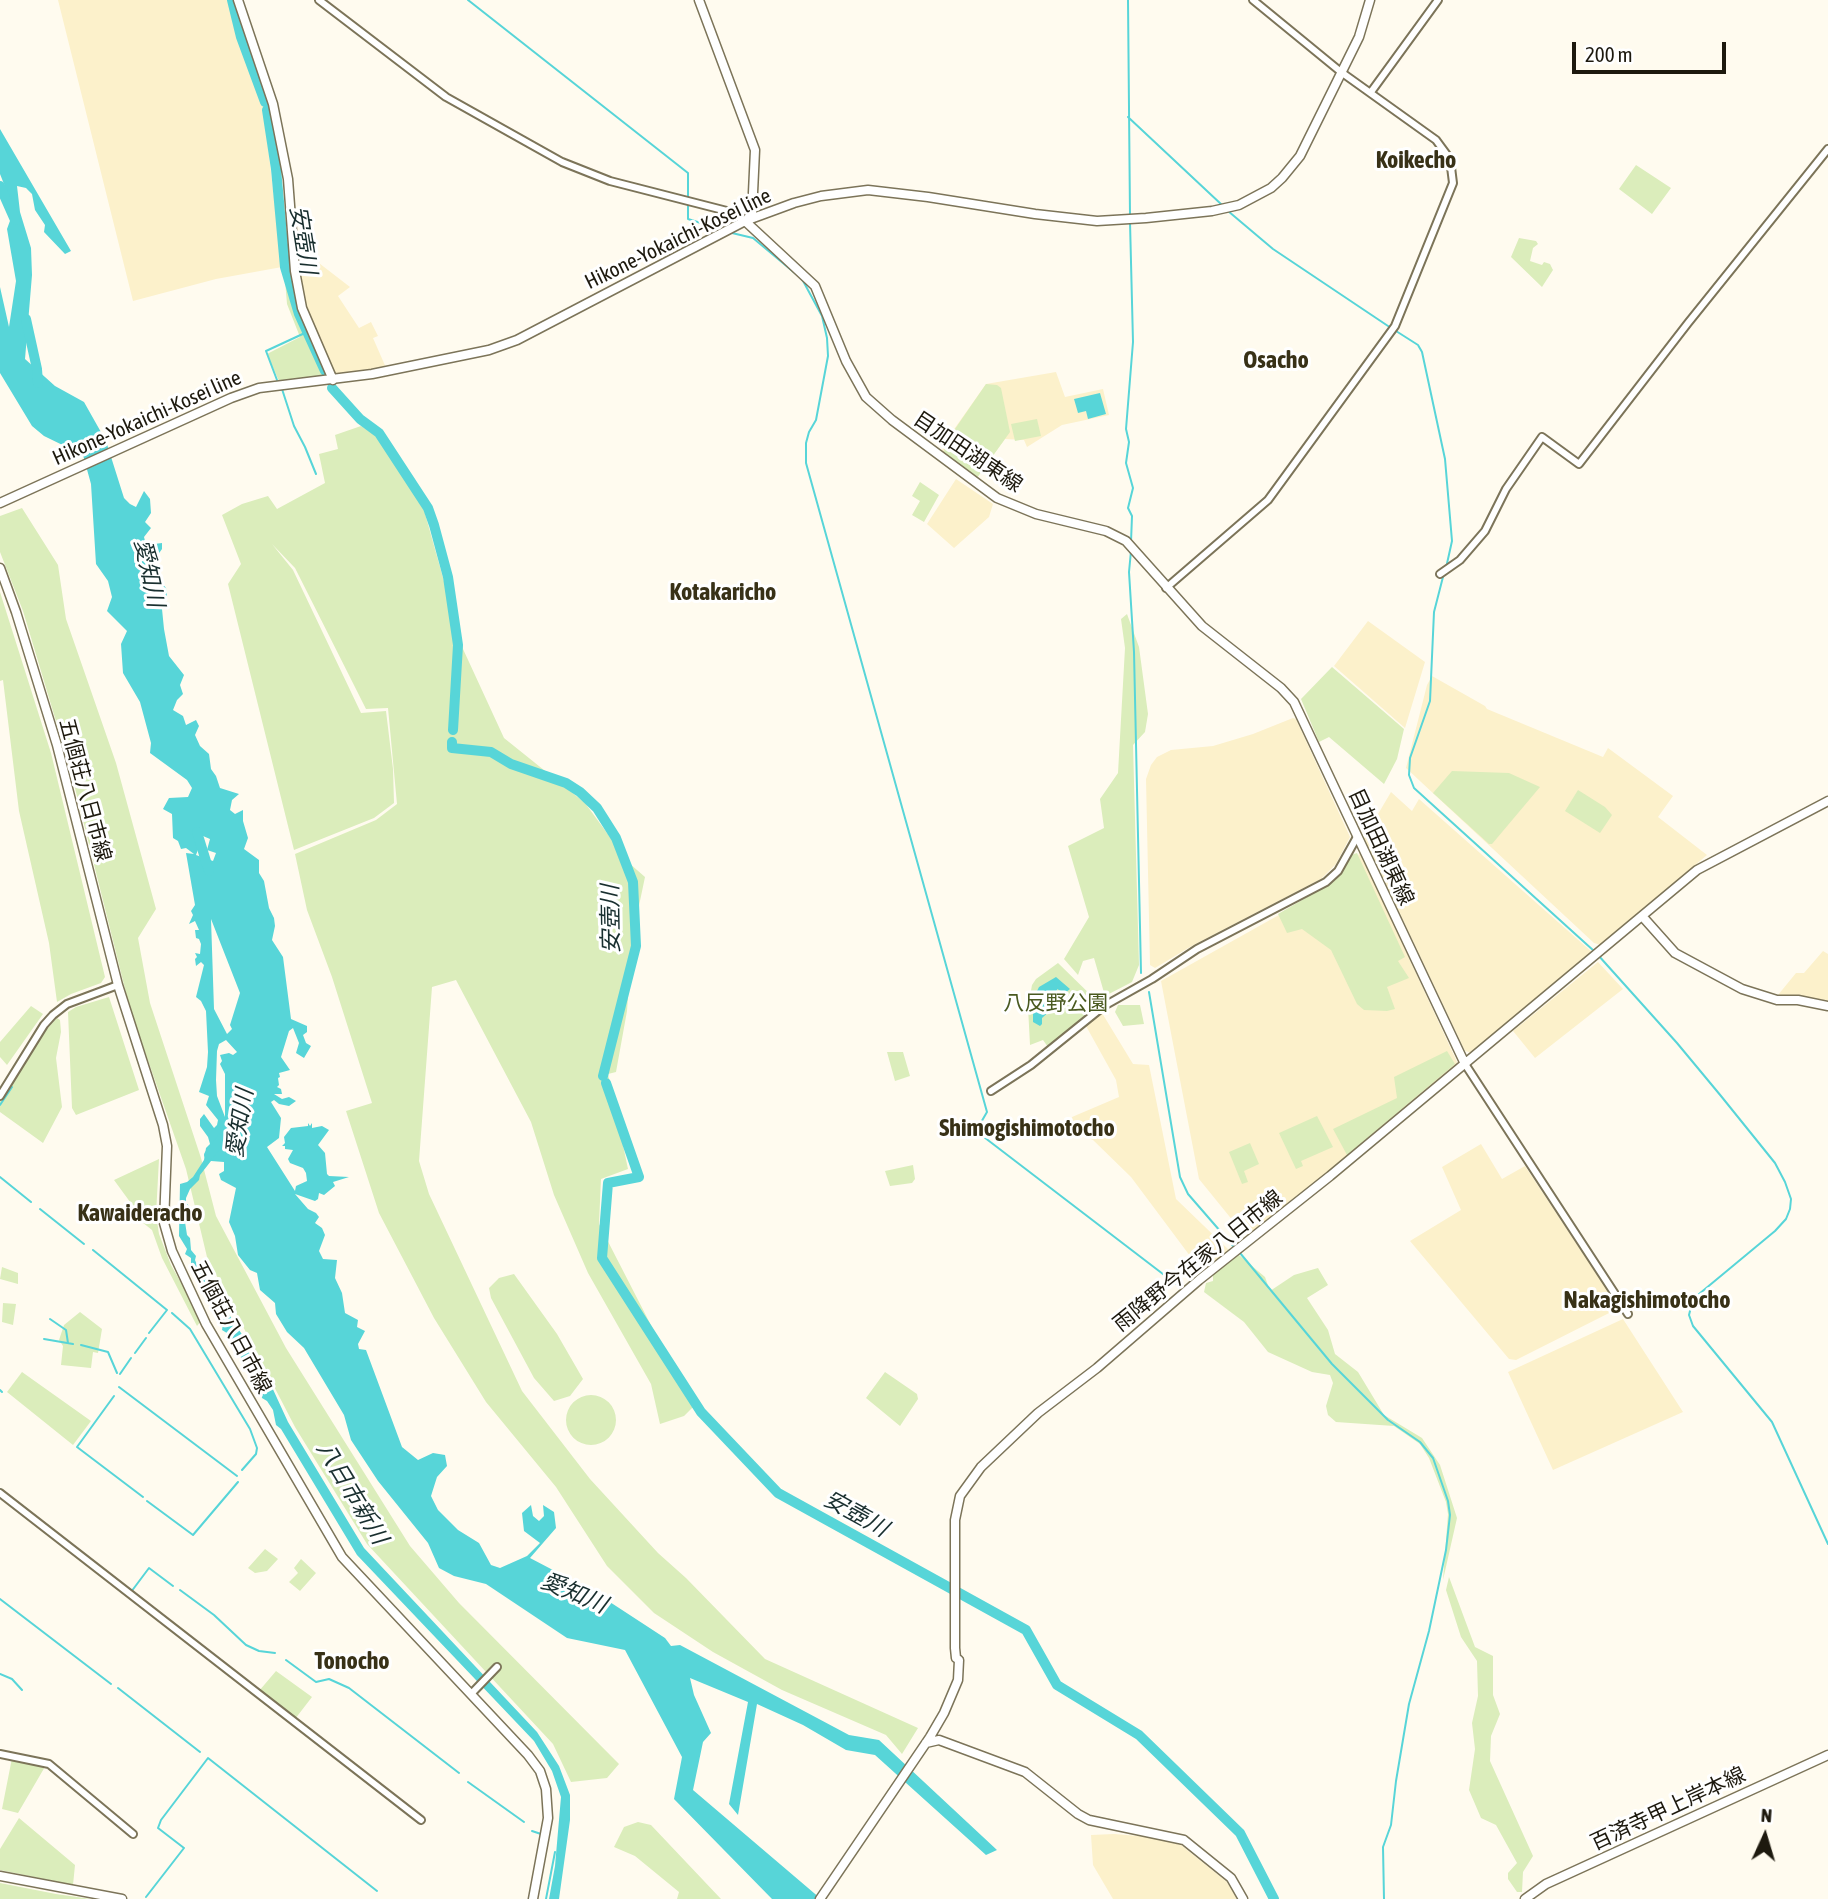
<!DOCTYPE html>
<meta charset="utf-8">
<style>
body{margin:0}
#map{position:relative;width:1828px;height:1899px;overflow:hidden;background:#fffbef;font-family:"Asap Condensed",sans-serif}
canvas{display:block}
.north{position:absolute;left:1730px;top:1801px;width:70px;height:70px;-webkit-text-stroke:5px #fff;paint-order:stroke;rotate:4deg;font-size:19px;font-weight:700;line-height:28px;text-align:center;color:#1d190e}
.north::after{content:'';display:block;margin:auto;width:24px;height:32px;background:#1d190e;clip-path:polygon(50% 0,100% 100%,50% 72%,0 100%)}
.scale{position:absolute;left:1572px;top:42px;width:154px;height:32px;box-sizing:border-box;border:4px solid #1d190e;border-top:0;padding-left:9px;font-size:21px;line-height:24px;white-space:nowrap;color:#1d190e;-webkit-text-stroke:5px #fff;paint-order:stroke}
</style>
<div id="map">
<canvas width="1828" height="1899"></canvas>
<div class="north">N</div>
<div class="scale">200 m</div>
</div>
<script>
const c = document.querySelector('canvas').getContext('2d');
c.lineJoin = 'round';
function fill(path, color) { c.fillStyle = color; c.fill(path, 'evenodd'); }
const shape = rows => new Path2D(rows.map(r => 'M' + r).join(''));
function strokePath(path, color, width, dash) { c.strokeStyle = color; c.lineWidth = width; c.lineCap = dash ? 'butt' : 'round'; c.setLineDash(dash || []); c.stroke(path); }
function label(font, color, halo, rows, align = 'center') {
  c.font = font + ' "Asap Condensed","Noto Sans JP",sans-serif'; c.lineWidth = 6; c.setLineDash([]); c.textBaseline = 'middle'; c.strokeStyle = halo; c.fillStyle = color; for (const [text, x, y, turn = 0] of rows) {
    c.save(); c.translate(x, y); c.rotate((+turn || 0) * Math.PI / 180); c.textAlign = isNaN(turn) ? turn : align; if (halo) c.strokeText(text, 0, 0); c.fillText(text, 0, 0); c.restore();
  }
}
fill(shape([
 [58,0,233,0,263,103,282,267,216,279,133,301],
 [315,260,350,287,338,296,359,328,371,322,378,336,373,338,387,370,337,377,314,341,296,268],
 [1056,372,1065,397,1103,389,1109,415,1062,425,1027,447,1024,440,1005,439,976,478,942,451,945,442,986,384],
 [956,479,993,504,989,517,954,548,927,524],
 [1368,621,1425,662,1405,728,1334,666],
 [1432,676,1485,706,1487,709,1603,757,1608,748,1673,796,1658,817,1707,855,1601,945,1594,943,1406,768,1427,685],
 [1293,718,1296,719,1350,837,1336,864,1321,879,1190,947,1155,968,1150,965,1146,779,1151,765,1157,757,1171,750,1213,746,1253,734],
 [1391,792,1412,811,1419,799,1593,953,1472,1053,1465,1051,1364,838],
 [1360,852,1458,1064,1251,1236,1242,1232,1199,1179,1161,981,1345,878],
 [1823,951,1828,954,1828,1003,1794,995,1778,995,1796,973,1804,973],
 [1598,962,1623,989,1535,1058,1513,1031],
 [1102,1013,1133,1064,1149,1065,1176,1199,1230,1251,1202,1272,1131,1177,1093,1140,1074,1132,1072,1117,1119,1097,1116,1080,1086,1026],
 [1481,1144,1502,1179,1525,1166,1619,1308,1516,1360,1509,1359,1410,1241,1461,1210,1442,1167],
 [1623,1319,1683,1412,1553,1470,1508,1372],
 [1114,1834,1150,1837,1181,1845,1227,1882,1237,1899,1113,1899,1093,1865,1091,1835]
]), '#fcf1cb');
fill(shape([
 [1636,165,1671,188,1652,214,1619,189],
 [1519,238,1536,241,1538,244,1533,248,1530,261,1542,265,1544,262,1550,264,1553,270,1542,287,1511,257],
 [284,268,309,345,323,371,321,377,279,381,267,354,300,337,287,304],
 [986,384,997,385,1001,388,1010,432,977,478,944,452,946,442],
 [1037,419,1041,436,1015,441,1011,424],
 [361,426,377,436,424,510,463,649,504,738,585,803,629,863,645,877,632,939,627,1011,616,1072,608,1074,628,1169,601,1179,599,1224,693,1407,684,1416,660,1424,651,1384,588,1273,554,1195,531,1122,456,980,432,987,419,1161,429,1194,522,1391,590,1479,658,1553,686,1578,765,1659,918,1728,902,1754,886,1735,782,1690,713,1652,654,1613,607,1566,556,1487,486,1402,434,1318,379,1213,346,1111,372,1103,332,977,307,910,295,854,376,820,397,804,388,708,366,709,295,568,272,544,293,570,361,713,386,711,393,769,394,803,374,818,294,850,228,584,241,564,222,515,242,504,268,496,277,509,325,483,319,454,338,449,335,435],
 [920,482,939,495,924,522,912,515,920,501,912,496],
 [22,508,58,565,66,619,116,763,156,909,138,938,150,1003,201,1158,216,1216,286,1348,410,1546,459,1603,619,1764,607,1778,571,1782,553,1744,367,1544,295,1427,207,1257,186,1169,130,1009,70,768,23,611,0,552,0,516],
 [0,592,51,753,105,977,101,983,71,994,57,1002,49,943,19,811,3,680,0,681],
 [1127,614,1139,647,1148,714,1145,732,1133,745,1139,965,1132,982,1105,996,1094,958,1083,961,1078,975,1064,959,1089,917,1068,846,1104,828,1100,799,1118,773,1125,648,1121,619],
 [1332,667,1404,729,1397,759,1384,784,1329,737,1319,742,1301,699],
 [1452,771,1509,773,1540,787,1492,844,1489,844,1433,793],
 [1578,790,1605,807,1612,815,1600,833,1565,811],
 [1357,853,1405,957,1398,961,1409,978,1387,987,1395,1009,1387,1011,1364,1010,1357,1004,1331,950,1302,929,1287,933,1278,914,1333,882,1351,855],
 [1058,963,1099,1003,1048,1047,1043,1040,1030,1045,1028,1007,1032,985,1036,979],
 [109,997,139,1090,76,1115,72,1108,68,1012,76,1007],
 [1118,1005,1140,1005,1144,1024,1123,1026,1115,1012],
 [31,1006,43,1014,7,1065,0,1057,0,1042],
 [57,1018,60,1020,61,1032,56,1058,62,1107,43,1143,0,1112,0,1099,47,1029],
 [1447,1051,1455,1064,1347,1155,1333,1129,1397,1098,1394,1077],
 [887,1052,903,1052,910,1076,895,1081],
 [1317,1116,1333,1147,1301,1161,1303,1166,1296,1169,1279,1133],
 [1250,1143,1259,1164,1244,1171,1248,1182,1242,1184,1229,1152],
 [159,1159,156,1215,159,1234,171,1265,202,1320,197,1326,162,1258,152,1230,128,1211,133,1206,114,1180],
 [913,1165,915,1179,912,1183,890,1186,885,1171],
 [1239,1255,1265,1277,1270,1291,1294,1275,1318,1268,1328,1285,1307,1298,1328,1330,1335,1354,1358,1372,1384,1415,1422,1438,1440,1465,1457,1518,1443,1580,1448,1514,1446,1502,1429,1458,1420,1444,1394,1426,1336,1422,1328,1415,1326,1406,1333,1383,1330,1375,1312,1372,1268,1352,1244,1322,1204,1292,1206,1283,1213,1281,1213,1274],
 [2,1267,18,1273,18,1284,0,1279],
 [514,1274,557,1334,583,1379,570,1396,554,1401,534,1378,491,1298,489,1288,499,1278],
 [3,1303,16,1304,13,1325,2,1322],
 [80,1312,102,1329,98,1353,93,1352,91,1368,61,1365,63,1346,59,1340,64,1325],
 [22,1372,91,1421,73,1445,7,1392],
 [885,1372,917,1394,918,1399,900,1426,866,1398],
 '566 1420a25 25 0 1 1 50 0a25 25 0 1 1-50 0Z',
 [265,1549,278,1559,267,1571,255,1573,248,1568],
 [301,1559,316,1573,300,1591,289,1582,298,1573,294,1568],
 [1449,1577,1475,1647,1493,1656,1493,1695,1500,1714,1491,1736,1490,1761,1533,1856,1523,1872,1522,1892,1517,1892,1508,1879,1508,1873,1517,1863,1496,1825,1481,1818,1469,1790,1475,1749,1472,1723,1478,1696,1477,1661,1461,1637,1446,1590],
 [276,1671,312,1697,295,1719,259,1691],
 [12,1758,46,1765,18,1813,2,1809],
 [19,1818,75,1865,73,1885,0,1870,0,1849],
 [638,1822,651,1825,721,1899,677,1899,679,1892,635,1856,614,1847,624,1827],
 [0,1883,56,1894,91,1899,0,1899]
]), '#dbedbb');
fill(shape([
 [0,129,71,251,65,254,44,232,45,225,35,210,32,194,26,188,17,186,20,212,31,248,32,275,25,359,55,386,84,402,106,441,124,498,130,504,136,507,144,491,150,499,151,513,145,522,151,528,144,537,146,545,162,543,162,549,155,559,157,577,166,588,167,596,162,609,164,629,169,656,184,675,180,685,183,694,177,700,173,710,183,716,186,725,196,720,199,726,195,735,200,746,209,754,211,769,216,776,220,788,239,794,232,800,230,810,235,814,243,810,243,821,248,838,244,849,259,860,259,873,264,881,269,908,274,918,275,926,272,940,283,957,291,1019,307,1026,307,1032,303,1035,306,1043,311,1046,304,1058,296,1053,299,1043,293,1028,289,1031,281,1057,290,1070,279,1073,280,1077,278,1078,279,1085,277,1087,281,1089,282,1094,274,1094,282,1099,289,1097,296,1101,289,1106,279,1104,274,1100,271,1102,281,1118,279,1138,267,1147,295,1191,296,1186,307,1181,306,1173,303,1168,290,1163,288,1159,293,1150,285,1149,285,1146,282,1146,285,1143,284,1137,291,1128,308,1126,308,1123,310,1126,312,1123,312,1128,322,1126,329,1130,318,1145,325,1153,327,1174,329,1176,349,1177,333,1182,335,1186,324,1195,319,1193,318,1199,315,1201,295,1194,308,1209,316,1213,319,1217,315,1223,322,1228,325,1235,319,1251,323,1259,337,1260,335,1278,342,1293,345,1313,358,1320,357,1327,365,1331,358,1344,359,1349,366,1350,402,1447,418,1460,433,1453,445,1455,447,1466,437,1477,431,1496,438,1510,458,1530,479,1543,491,1565,500,1568,527,1556,540,1543,524,1531,522,1513,531,1505,533,1516,539,1521,544,1516,543,1505,554,1512,556,1528,530,1558,593,1591,665,1638,671,1646,680,1645,849,1735,879,1740,997,1850,986,1855,875,1755,846,1750,803,1725,757,1704,738,1815,729,1804,748,1702,690,1678,694,1695,711,1733,703,1742,693,1790,821,1899,772,1899,674,1799,682,1757,625,1650,567,1638,486,1584,454,1576,439,1568,428,1543,378,1481,351,1440,344,1415,304,1348,287,1332,276,1314,275,1303,260,1290,257,1273,250,1270,238,1255,235,1236,229,1222,236,1188,221,1180,219,1174,224,1171,224,1162,211,1161,200,1175,199,1180,190,1189,186,1198,186,1203,190,1207,185,1222,187,1235,190,1238,191,1250,196,1256,195,1260,200,1272,205,1274,207,1282,220,1300,225,1301,228,1313,243,1336,253,1360,263,1377,271,1385,288,1422,364,1548,537,1732,559,1766,570,1795,570,1820,559,1899,549,1899,555,1866,561,1797,552,1771,534,1741,357,1555,281,1429,276,1425,273,1410,267,1401,262,1398,260,1387,246,1368,230,1335,222,1330,223,1324,217,1319,210,1299,200,1284,199,1275,191,1267,191,1258,185,1254,187,1249,179,1236,180,1184,187,1182,193,1177,204,1160,206,1148,210,1144,208,1137,200,1126,200,1119,204,1114,214,1128,217,1125,218,1120,206,1105,209,1096,199,1092,207,1067,208,1052,206,1011,201,1001,196,997,204,965,201,962,196,966,195,959,197,957,195,953,200,954,201,944,199,939,196,938,195,930,199,930,195,921,189,924,193,915,191,911,195,905,186,853,194,854,186,848,181,849,178,841,173,838,172,814,163,809,169,798,188,797,192,788,187,780,150,753,151,743,140,702,123,673,121,644,127,631,107,611,112,597,108,581,96,564,91,484,83,455,44,436,32,426,0,373,0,287,9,327,16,281,7,229,11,218,10,199,0,174],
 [203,836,210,839,207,850,216,853,213,861,196,855],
 [211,919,240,993,230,1025,232,1029,227,1034,214,1009],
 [226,1040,237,1052,233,1055,229,1053,220,1055,222,1061,220,1064,225,1074,225,1117,217,1096,216,1080,217,1051,219,1044],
 [1100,393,1106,414,1088,419,1086,411,1078,413,1074,399],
 [1056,977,1070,989,1065,993,1057,989,1058,1000,1077,1000,1071,1005,1059,1003,1042,1018,1042,1024,1040,1026,1033,1022,1033,999,1039,987]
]), '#57d5d8');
strokePath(shape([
 [468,0,688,173,688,219,720,229],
 [1128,0,1130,216],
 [1128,117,1222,205],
 [1228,211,1273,249,1391,328],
 [1130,222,1133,342,1126,429,1129,442,1126,463,1133,488,1128,508,1132,516,1131,542],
 [732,233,753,238,802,279,822,316,827,338,828,356,816,420,809,432,806,443,806,463,987,1112,976,1131,1176,1284],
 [1396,331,1418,345,1422,352,1445,459,1452,541,1446,568],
 [277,380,266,351,307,332],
 [282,389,294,426,305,447,316,474],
 [1131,551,1129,572,1134,652,1141,973],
 [1444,573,1434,612,1430,701,1410,758,1409,775,1414,788,1594,951],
 [1598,955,1677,1043,1721,1096,1775,1163,1785,1182,1791,1199,1790,1209,1786,1219,1775,1231,1693,1299,1689,1315,1693,1326,1772,1422,1828,1544],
 [1149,992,1180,1177,1188,1194,1234,1247],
 [1075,1002,1084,998,1098,1001],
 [0,1105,12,1087],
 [0,1177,31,1202],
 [40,1209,84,1244],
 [93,1250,167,1310,149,1333],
 [1240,1253,1332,1364,1388,1420,1420,1442,1433,1458,1448,1501,1450,1515,1446,1550,1429,1631,1409,1704,1396,1781,1391,1825,1383,1847,1384,1899],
 [172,1313,190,1329,250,1429,257,1448,256,1454,242,1470],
 [50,1319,66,1330,68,1343],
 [44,1339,73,1344],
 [81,1345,108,1352,117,1373],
 [135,1353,146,1338],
 [120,1374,131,1358],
 [119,1387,237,1476],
 [0,1390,2,1392],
 [114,1396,77,1447,143,1497],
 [0,1489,29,1511],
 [147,1501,193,1535,238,1482],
 [180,1590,214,1615,246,1645,259,1651,275,1653],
 [131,1592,149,1568,173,1586],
 [0,1599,111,1684],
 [286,1660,316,1682,329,1679,349,1688,459,1773],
 [0,1674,12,1679,22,1690],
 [118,1688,200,1752],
 [468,1782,524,1822],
 [532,1831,541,1834],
 [146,1897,184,1848,158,1828,161,1820,208,1758,377,1891],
 [546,1899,555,1852]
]), '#57d5d8', 2);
strokePath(shape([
 [232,0,241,37,265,102],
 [267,110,276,169,285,267,299,314,325,371],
 [0,186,15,220],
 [26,319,37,369,38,383],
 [332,388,360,419,379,433,428,508,434,525,448,577,458,645,453,730],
 [452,742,452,748,491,752,511,764,566,783,580,792,597,808,616,838,633,882,636,946,603,1076],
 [197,832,209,871],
 [606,1083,639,1177,608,1183,602,1258,701,1412,778,1493,1026,1630,1057,1685,1139,1735,1240,1833,1274,1899],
 [209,1155,232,1126]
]), '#57d5d8', 10);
const minor = shape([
 [319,0,446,97,562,162,610,181,727,211,745,221],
 [1371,92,1438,0],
 [1440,574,1460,560,1485,531,1506,489,1542,437,1579,464,1688,323,1828,149],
 [1166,588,1268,500,1395,326,1453,183,1450,159,1436,140,1341,72,1253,0],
 [1465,1064,1628,1314],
 [991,1091,1031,1065,1104,1006,1152,979,1197,949,1326,882,1338,871,1357,837],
 [0,1096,44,1025,53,1015,67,1004,118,985],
 [0,1493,421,1820],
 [472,1693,497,1667],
 [0,1754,49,1764,133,1834]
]);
const major = shape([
 [238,0,273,104,288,179,295,271,302,308,333,380],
 [699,0,755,150,752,214,745,221,815,286,846,361,866,397,892,420,997,498,1036,514,1106,531,1126,541,1202,626,1281,688,1294,702,1465,1064],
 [0,503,231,398,259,388,372,374,489,350,517,340,745,221,794,203,821,196,868,190,928,197,1035,214,1097,221,1146,218,1212,211,1239,205,1271,188,1282,178,1300,156,1359,37,1370,0],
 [0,568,16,612,57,745,118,985,163,1125,167,1146,164,1223,172,1251,206,1324,342,1557,528,1755,540,1771,546,1789,548,1818,533,1899],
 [1642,916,1675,953,1742,989,1777,1000,1798,1000,1828,1006],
 [926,1743,939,1740,1025,1772,1078,1814,1089,1820,1184,1840,1231,1878,1243,1899],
 [0,1876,122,1899],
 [820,1899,930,1737,944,1713,958,1680,959,1660,956,1658,955,1648,955,1520,960,1496,981,1467,1038,1413,1097,1368,1199,1280,1330,1176,1697,870,1828,801],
 [1525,1899,1546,1884,1828,1755]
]);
strokePath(minor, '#7c7459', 10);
strokePath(major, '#7c7459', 11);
strokePath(minor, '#fff', 6);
strokePath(major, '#fff', 8);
label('21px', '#1d190e', '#fff', [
 ["Hikone-Yokaichi-Kosei line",678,239,-26],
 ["Hikone-Yokaichi-Kosei line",147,418,-24],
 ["目加田湖東線",968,452,34],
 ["五個荘八日市線",85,790,75],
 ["目加田湖東線",1381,847,65],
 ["雨降野今在家八日市線",1198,1261,-39],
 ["五個荘八日市線",231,1327,62],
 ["百済寺甲上岸本線",1668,1809,-25]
]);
label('21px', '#4a5a21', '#fff', [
 ["八反野公園",1056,1003]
]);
label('italic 23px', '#192f2f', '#fff', [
 ["安壺川",303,240,81],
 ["愛知川",149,573,78],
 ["安壺川",611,919,-91],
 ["愛知川",240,1123,-81],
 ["八日市新川",352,1493,59],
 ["安壺川",856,1514,29],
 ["愛知川",574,1593,23]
]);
label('bold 24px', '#383117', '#fff', [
 ["Koikecho",1416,160],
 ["Osacho",1276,360],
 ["Kotakaricho",723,592],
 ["Shimogishimotocho",1027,1128],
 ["Kawaideracho",140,1213],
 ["Nakagishimotocho",1647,1300],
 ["Tonocho",352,1661]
]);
</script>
